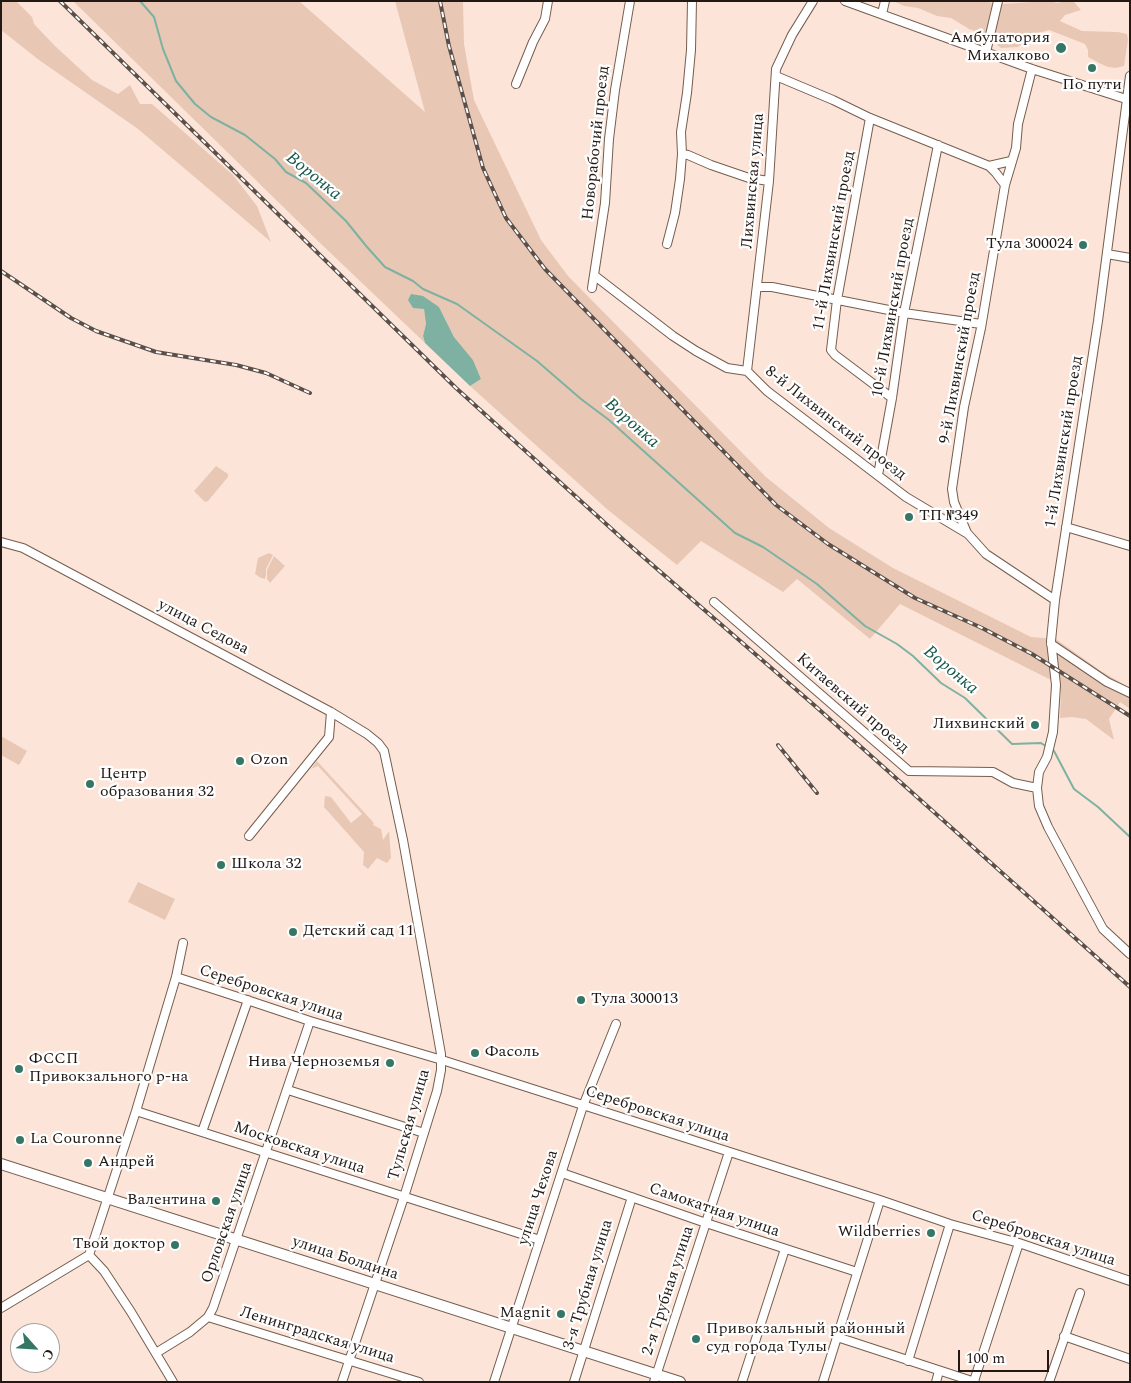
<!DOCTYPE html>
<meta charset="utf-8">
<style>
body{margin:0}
#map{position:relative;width:1131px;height:1383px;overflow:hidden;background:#fce5d8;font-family:Spectral,serif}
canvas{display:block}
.frame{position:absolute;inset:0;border:2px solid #231914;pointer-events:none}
.north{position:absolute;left:10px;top:1323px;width:50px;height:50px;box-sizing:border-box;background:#fff;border:1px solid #a7a3a1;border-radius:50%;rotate:116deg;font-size:14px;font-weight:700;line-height:20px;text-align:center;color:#231914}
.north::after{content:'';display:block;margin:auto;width:18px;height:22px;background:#367665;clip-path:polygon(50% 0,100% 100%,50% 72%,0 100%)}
.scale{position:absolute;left:958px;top:1350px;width:91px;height:22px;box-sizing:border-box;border:2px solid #231914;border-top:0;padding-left:6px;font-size:15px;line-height:18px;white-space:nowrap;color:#231914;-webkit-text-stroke:4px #fff;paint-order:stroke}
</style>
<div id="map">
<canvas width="1131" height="1383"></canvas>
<div class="frame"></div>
<div class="north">С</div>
<div class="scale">100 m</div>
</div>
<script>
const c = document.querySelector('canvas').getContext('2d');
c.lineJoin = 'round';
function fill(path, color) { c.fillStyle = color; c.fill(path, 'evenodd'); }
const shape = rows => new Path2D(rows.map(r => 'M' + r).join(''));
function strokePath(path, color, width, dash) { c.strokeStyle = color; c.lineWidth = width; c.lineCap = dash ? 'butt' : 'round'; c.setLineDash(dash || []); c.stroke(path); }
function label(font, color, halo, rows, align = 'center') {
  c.font = font + ' Spectral,serif'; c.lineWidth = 4.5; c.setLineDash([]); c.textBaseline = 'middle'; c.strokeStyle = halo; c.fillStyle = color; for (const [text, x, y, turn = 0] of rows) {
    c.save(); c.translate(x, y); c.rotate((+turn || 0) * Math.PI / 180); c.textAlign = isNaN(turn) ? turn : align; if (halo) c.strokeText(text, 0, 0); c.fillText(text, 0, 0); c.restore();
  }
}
fill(shape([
 [1,1,16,1,32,17,34,24,55,46,92,80,118,94,130,85,140,104,152,104,233,175,257,206,271,242,138,129,39,60,1,30],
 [73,1,299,1,425,112,395,1,463,1,464,44,474,100,541,240,568,276,766,477,829,528,893,568,1031,637,1056,639,1101,671,1130,688,1130,709,1120,702,1109,719,1114,740,1086,719,1072,717,1060,718,1061,692,1059,682,1049,679,900,604,870,639,797,579,783,592,701,541,677,565,608,510,470,386,481,379,473,360,454,337,439,307,424,308,426,324,423,336,425,343,320,243],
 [893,1,985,1,995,4,988,35,969,29,951,18,937,16,918,8,904,6],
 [1050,1,1057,3,1066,1,1074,2,1081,10,1065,15,1060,21,1082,31,1118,32,1127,34,1128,40,1124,66,1116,68,1108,67,1099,63,1088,57,1088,50,1085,44,1049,30,1035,34,1018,47,1001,48,990,39,1000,4],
 [216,466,228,474,228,477,208,501,205,502,194,491],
 [269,553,273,555,266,569,266,575,265,579,261,578,255,574,258,558],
 [274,556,285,566,270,583,267,579,267,570],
 [1,736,27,751,19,765,1,755],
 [317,761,374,823,373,825,381,829,383,840,389,831,391,858,387,863,377,858,368,869,363,865,364,852,324,807,325,796,331,797,351,823,362,814,318,766,311,769],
 [138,882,175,899,165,920,128,902]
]), '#e8c8b5');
fill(shape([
 [411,294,423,296,439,307,454,337,473,360,481,379,470,386,425,343,423,336,426,324,424,309,413,308,408,300]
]), '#7eb1a1');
strokePath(shape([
 [140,1,154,17,163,49,176,81,195,104,211,117,245,135,275,159,286,172,306,183,346,221,367,247,385,267,413,281,423,289,457,304,537,361,581,399,609,420,735,533,763,547,817,584,865,626,897,644,913,656,941,683,965,698,1012,744,1041,743,1047,747],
 [1052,749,1054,751,1074,789,1098,807,1130,837]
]), '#7eb1a1', 2);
const minor = shape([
 [845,1,1032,69,1126,99],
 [882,14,885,1],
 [986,52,998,1],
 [776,76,833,100,870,118,989,166,1011,161],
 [1130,76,1098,321,1055,600,1051,641,1056,685,1053,732,1047,757,1039,772,1037,788,1039,806,1048,827,1103,929,1130,954],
 [516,84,533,42,545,19,548,1],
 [870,118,837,300,831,350,835,355,892,398],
 [682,154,688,155,711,165,749,178,769,181],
 [989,166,996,173,1005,185],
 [667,244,675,213,680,179,682,154,681,132,687,93,691,50,692,1],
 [1107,254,1130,258],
 [595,276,673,336,696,351,727,368,747,371,767,391,906,497,968,534,986,554,1055,600],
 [758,287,772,287,904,313,981,324],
 [592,288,605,203,609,139,615,90,630,1],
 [747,371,769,181,776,69,792,35,813,1],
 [878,475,892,398,904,313,938,145],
 [1066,527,1130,546],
 [967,533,954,502,952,489,964,407,981,328,1005,185,1016,148,1018,124,1032,69],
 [1,542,23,548,331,712,367,734,378,743,384,751,403,840,441,1054,441,1070,437,1091,404,1197,342,1382],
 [714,602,909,771,993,772,1013,783,1037,788],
 [1051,644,1107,682,1130,693],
 [249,836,329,737,331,712],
 [176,977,238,997,310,1021,442,1060,880,1200,950,1224,1019,1243,1130,1281],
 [288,1090,424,1133],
 [136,1111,540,1240],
 [202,1132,248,1000],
 [562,1173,706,1223,857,1272],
 [89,1255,136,1111,176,977,183,943],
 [89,1255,104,1271,131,1312,173,1382],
 [1,1308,89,1255],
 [208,1317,419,1382],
 [1064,1336,1130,1359],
 [837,1337,975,1382],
 [156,1353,190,1332,208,1317,213,1308,310,1021],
 [908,1361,950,1224],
 [974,1381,1019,1243],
 [494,1382,583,1106,616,1024],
 [574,1382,632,1197],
 [654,1382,729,1152],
 [742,1382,785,1249],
 [823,1382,880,1200],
 [936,1382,939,1371],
 [1049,1382,1080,1293]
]);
const major = shape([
 [1,1164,680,1382]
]);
strokePath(minor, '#755d4f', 10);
strokePath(major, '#755d4f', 12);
strokePath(minor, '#fff', 8);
strokePath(major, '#fff', 10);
const rail = shape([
 [60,1,456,388,626,542,814,705,1130,987],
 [440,1,449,46,483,168,506,218,545,269,776,505,828,544,915,598,982,628,1032,654,1130,716],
 [1,271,71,318,96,331,156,352,236,365,266,373,310,393],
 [778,745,817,793]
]);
strokePath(rail, '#5c4f48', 4);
strokePath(rail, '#fff', 2, [5.5]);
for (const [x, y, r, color] of [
 [1061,48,6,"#367665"],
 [1092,68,5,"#367665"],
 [1083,245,5,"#367665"],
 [909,517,5,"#367665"],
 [1035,725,5,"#367665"],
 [240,761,5,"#367665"],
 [90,784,5,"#367665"],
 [221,865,5,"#367665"],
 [293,932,5,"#367665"],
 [581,1000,5,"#367665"],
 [475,1053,5,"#367665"],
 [390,1063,5,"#367665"],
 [19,1069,5,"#367665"],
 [20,1140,5,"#367665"],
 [88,1163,5,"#367665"],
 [216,1201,5,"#367665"],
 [931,1233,5,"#367665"],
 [175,1245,5,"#367665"],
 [561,1314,5,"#367665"],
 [696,1339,5,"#367665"]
]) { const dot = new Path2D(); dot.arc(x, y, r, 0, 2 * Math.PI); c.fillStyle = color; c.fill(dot); strokePath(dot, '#fff', 2); }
label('16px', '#231914', '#fff', [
 ["Амбулатория",1050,39,"right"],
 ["Михалково",1050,57,"right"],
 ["По пути",1092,86,"center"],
 ["Тула 300024",1073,245,"right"],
 ["ТП №349",919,517],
 ["Лихвинский",1025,725,"right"],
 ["Ozon",250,761],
 ["Центр",100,775],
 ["образования 32",100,793],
 ["Школа 32",231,865],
 ["Детский сад 11",303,932],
 ["Тула 300013",591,1000],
 ["Фасоль",485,1053],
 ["ФССП",29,1060],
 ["Привокзального р-на",29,1078],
 ["Нива Черноземья",380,1063,"right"],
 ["La Couronne",30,1140],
 ["Андрей",98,1163],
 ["Валентина",206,1201,"right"],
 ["Wildberries",921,1233,"right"],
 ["Твой доктор",165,1245,"right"],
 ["Magnit",551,1314,"right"],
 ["Привокзальный районный",706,1330],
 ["суд города Тулы",706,1348]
], 'left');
label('16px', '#231914', '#fff', [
 ["Новорабочий проезд",597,143,-84],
 ["Лихвинская улица",754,181,-85],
 ["11-й Лихвинский проезд",835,241,-80],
 ["10-й Лихвинский проезд",894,308,-80],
 ["9-й Лихвинский проезд",961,358,-80],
 ["8-й Лихвинский проезд",835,424,38],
 ["1-й Лихвинский проезд",1065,442,-81],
 ["улица Седова",203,628,28],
 ["Китаевский проезд",852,704,41],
 ["Серебровская улица",271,994,18],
 ["Серебровская улица",657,1115,18],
 ["Тульская улица",410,1125,-74],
 ["Московская улица",299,1149,18],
 ["улица Чехова",539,1198,-72],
 ["Самокатная улица",714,1211,19],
 ["Орловская улица",228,1223,-71],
 ["Серебровская улица",1043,1239,18],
 ["улица Болдина",345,1259,18],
 ["3-я Трубная улица",589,1285,-73],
 ["2-я Трубная улица",669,1291,-72],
 ["Ленинградская улица",317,1336,17]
]);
label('italic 18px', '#165a4a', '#fff', [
 ["Воронка",313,177,39],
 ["Воронка",631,424,41],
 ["Воронка",950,671,40]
]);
</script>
